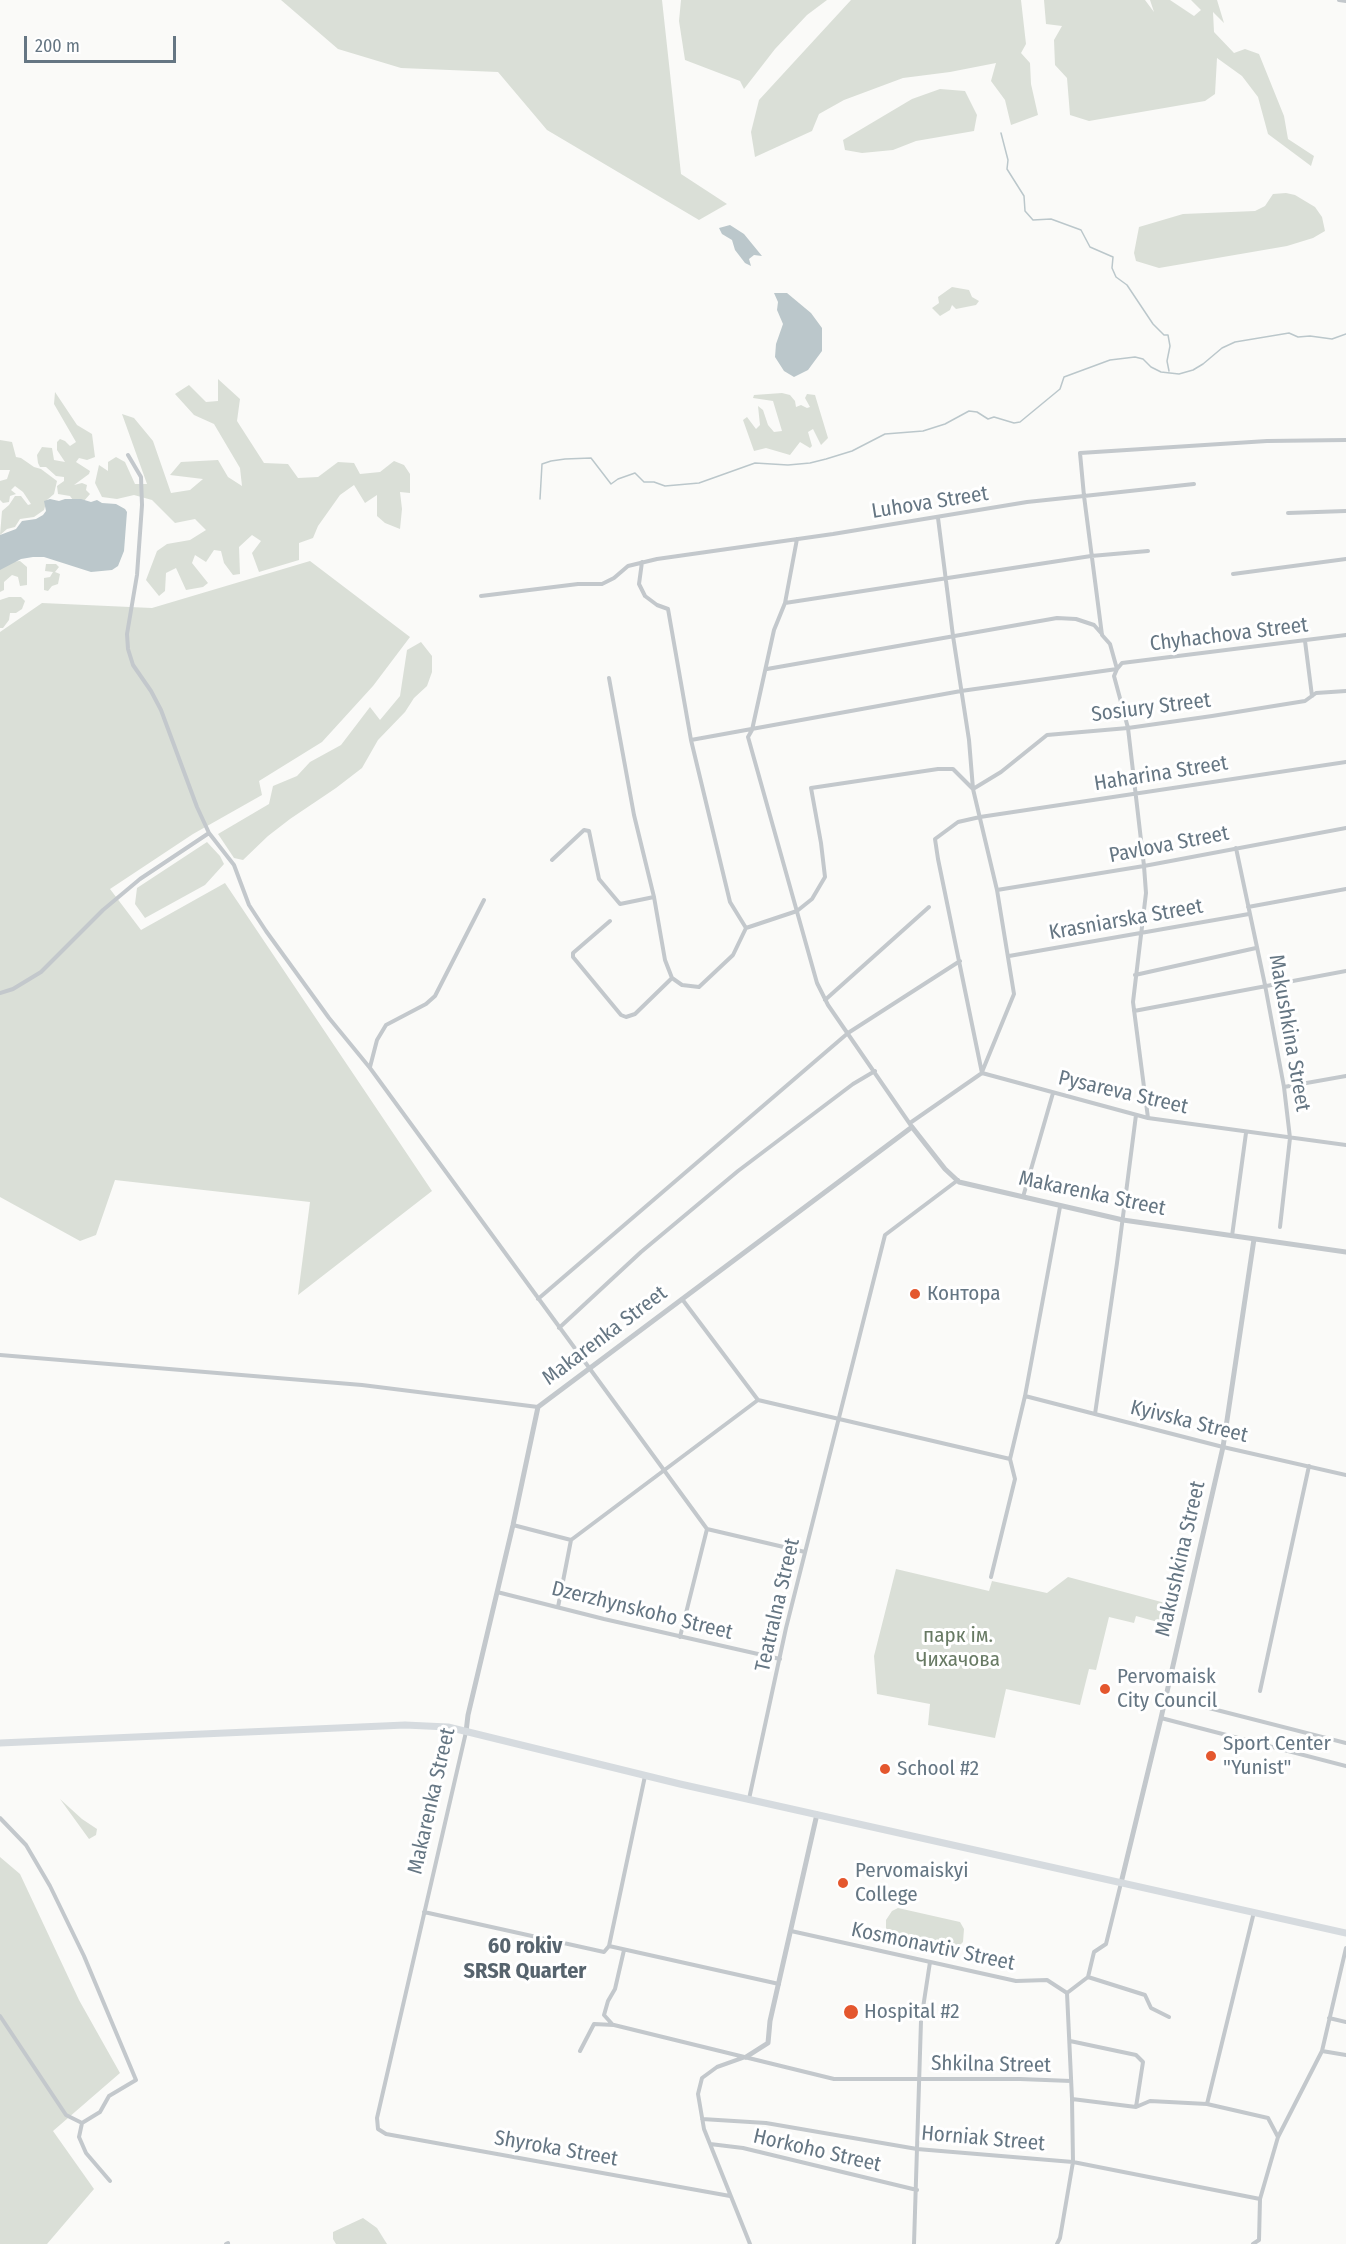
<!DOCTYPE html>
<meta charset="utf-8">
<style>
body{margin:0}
#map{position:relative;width:1346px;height:2244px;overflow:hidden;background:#fafaf8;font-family:"Fira Sans Condensed",sans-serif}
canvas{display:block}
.scale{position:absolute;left:24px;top:36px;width:152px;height:27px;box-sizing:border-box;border:3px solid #657683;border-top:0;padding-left:8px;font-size:18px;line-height:21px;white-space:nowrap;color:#657683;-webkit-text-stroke:4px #fff;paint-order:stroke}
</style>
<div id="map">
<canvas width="1346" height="2244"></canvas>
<div class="scale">200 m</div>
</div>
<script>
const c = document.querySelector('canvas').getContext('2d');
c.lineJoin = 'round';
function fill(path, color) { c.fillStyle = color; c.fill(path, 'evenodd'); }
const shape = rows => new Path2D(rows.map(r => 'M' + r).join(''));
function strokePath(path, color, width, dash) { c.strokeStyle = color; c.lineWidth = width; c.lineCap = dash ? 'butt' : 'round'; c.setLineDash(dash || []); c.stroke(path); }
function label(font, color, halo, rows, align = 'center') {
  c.font = font + ' "Fira Sans Condensed",sans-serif'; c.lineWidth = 6; c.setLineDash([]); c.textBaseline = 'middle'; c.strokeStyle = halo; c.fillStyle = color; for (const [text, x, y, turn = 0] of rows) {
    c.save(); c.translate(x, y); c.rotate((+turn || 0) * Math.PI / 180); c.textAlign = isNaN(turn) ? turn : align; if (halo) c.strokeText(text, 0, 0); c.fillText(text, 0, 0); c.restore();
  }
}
fill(shape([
 [281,0,662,0,681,174,727,204,699,220,547,130,498,72,401,68,338,49],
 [681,0,827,0,807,15,775,49,744,89,740,81,685,60,679,21],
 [851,0,1021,0,1026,44,1021,53,1030,63,1031,84,1038,115,1011,125,1005,100,991,81,996,63,950,72,903,78,844,100,819,114,812,131,755,157,751,132,759,100],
 [1044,0,1145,0,1154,12,1150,0,1170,0,1194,16,1201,10,1191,0,1217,0,1224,23,1213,12,1214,32,1234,53,1245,49,1259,54,1284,116,1288,139,1314,156,1311,166,1268,134,1258,97,1242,76,1217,58,1215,94,1205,101,1089,121,1070,115,1067,78,1055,65,1054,40,1062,26,1046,24],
 [940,89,965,91,977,115,974,131,916,141,893,150,862,153,845,150,843,140,912,99],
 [1286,193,1295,195,1315,207,1322,217,1325,231,1313,238,1287,246,1159,268,1136,261,1134,253,1139,227,1183,214,1255,211,1265,206,1273,194],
 [952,287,969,290,972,297,979,301,976,305,956,309,952,305,950,310,940,316,932,308,939,303,938,297],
 [218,379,240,399,237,421,264,463,288,464,298,478,318,477,338,462,354,463,360,474,380,472,394,461,404,465,410,474,410,493,400,492,402,509,400,529,385,523,377,516,377,495,365,503,354,485,340,495,318,526,313,538,299,543,299,560,259,572,252,553,261,541,252,535,239,547,240,574,233,575,224,563,221,551,214,550,206,562,195,555,192,563,208,583,203,587,186,590,176,568,166,573,165,591,159,596,146,580,157,551,167,544,190,540,206,530,195,519,175,523,152,500,134,495,117,499,102,497,95,483,99,465,108,471,108,462,116,457,125,462,135,484,147,484,122,414,134,418,153,441,171,493,190,490,203,479,170,475,181,462,218,460,228,477,242,486,240,468,214,424,194,415,175,394,189,385,206,402,218,401],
 [55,392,77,425,92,434,95,457,87,460,79,458,76,462,90,471,89,474,74,485,82,483,87,485,86,490,90,494,84,501,73,500,70,496,58,494,57,486,64,481,64,477,56,476,46,467,40,467,38,463,37,455,42,447,52,448,54,460,65,462,57,450,57,442,60,439,65,441,70,446,76,442,54,404],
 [782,393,790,395,795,401,796,407,801,405,807,408,810,407,805,398,807,394,815,395,828,438,821,445,813,429,808,432,812,446,810,448,800,442,790,455,766,448,754,451,743,420,747,417,756,429,760,425,758,406,763,410,768,425,774,432,782,431,773,401,753,398,754,395],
 [0,440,12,442,16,457,21,458,34,467,41,469,57,481,54,494,47,500,44,510,34,517,20,519,15,527,7,529,0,535,2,511,9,505,15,496,21,496,28,505,31,504,23,492,15,486,11,490,16,494,10,496,9,502,3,503,0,500,0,481,7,479,10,470,0,470],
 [20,561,27,567,27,585,20,586,18,577,12,575,4,582,4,590,0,592,0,566,9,562],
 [310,561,410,637,373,686,322,742,259,781,262,795,193,834,110,889,141,930,225,883,432,1191,298,1295,310,1202,115,1180,96,1235,80,1241,0,1197,0,632,42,603,152,608],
 [46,564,56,564,59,567,55,572,60,574,58,584,52,586,48,591,44,590,44,578,50,577,53,572,45,571],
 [9,597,21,597,25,601,22,609,16,613,10,613,9,620,3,628,0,628,0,600],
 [421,642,432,656,432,672,427,686,414,698,405,712,378,740,362,768,336,788,290,819,268,836,243,860,234,858,218,834,269,804,273,786,297,776,310,762,341,745,370,707,380,720,400,696,407,650],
 [207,842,220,856,224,864,205,885,145,918,135,904,137,888],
 [896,1569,989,1591,992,1581,1047,1593,1068,1577,1169,1604,1165,1624,1136,1616,1134,1623,1109,1617,1096,1670,1089,1669,1080,1705,1006,1689,995,1738,928,1725,930,1704,877,1694,874,1656],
 [60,1799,82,1819,97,1829,96,1835,89,1839],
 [0,1857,20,1874,79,2000,120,2073,53,2131,94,2189,47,2244,0,2244],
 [898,1908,960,1922,964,1929,963,1942,953,1952,890,1941,886,1934,886,1920,892,1911],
 [363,2218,377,2228,387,2244,336,2244,333,2239,333,2232]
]), '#dadfd7');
fill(shape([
 [730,225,744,234,762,256,754,255,749,259,751,266,745,263,735,250,732,240,722,234,719,228],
 [774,293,787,293,811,313,822,328,822,351,808,370,794,377,784,371,775,357,776,344,783,324,777,310,778,302],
 [50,499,59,501,65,499,81,499,91,502,97,500,102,503,116,504,125,509,127,512,124,551,118,566,112,570,91,572,44,557,33,557,21,559,0,570,0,535,16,529,22,521,36,519,43,515,46,511,44,501]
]), '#bbc7cb');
strokePath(shape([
 [1001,133,1008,160,1007,169,1024,196,1025,211,1033,220,1051,219,1081,230,1090,247,1113,257,1112,268,1116,277,1127,285,1153,324,1164,335,1168,335,1170,346,1167,361,1169,371],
 [540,499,542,464,551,461,565,459,591,458,611,484,618,479,635,473,644,482,654,482,665,486,699,483,755,463,788,465,810,463,826,459,852,451,885,434,923,431,945,424,969,411,977,412,988,419,994,417,1014,423,1020,422,1060,389,1064,377,1110,360,1135,357,1143,359,1151,367,1161,372,1179,374,1193,370,1203,364,1222,348,1235,342,1289,333,1298,337,1310,336,1332,339,1346,334]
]), '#bbc7cb', 1.5);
strokePath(shape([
 [1339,0,1346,1],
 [128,455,141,477,142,505,137,575,127,634,128,649,133,665,151,691,161,710,197,807,209,833,234,865,249,905,266,931,329,1018,370,1068,707,1529,680,1637],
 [1288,513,1346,511],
 [938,518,953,636,969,740,973,789,997,890,1014,994,982,1072],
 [797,539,785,603,774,630,752,730,748,737,817,983,828,1005,912,1127],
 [642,562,639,584,645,596,657,605,668,609,691,740,730,902,746,928],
 [1233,574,1346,559],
 [481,596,578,584,602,584,614,578,628,566,657,559,833,534,1027,502,1084,496,1080,453,1267,441,1346,440],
 [785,603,1091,556,1148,551],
 [1305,641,1312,696],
 [767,669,1057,618,1076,619,1094,625,1102,634],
 [609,678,634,815,654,897,665,960,672,978,682,985,699,987,733,955,746,928,797,911,812,899,825,877,821,843,811,788,938,769,953,769,973,789,1001,772,1047,735,1128,728,1212,716,1305,701,1316,693,1346,691],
 [691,740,961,691,1117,669,1122,663,1346,635],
 [1236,848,1265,985,1284,1087,1290,1138,1280,1227],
 [552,860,584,830,589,831,599,879,620,904,654,897],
 [997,890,1144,866,1346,828],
 [1248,907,1346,889],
 [610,921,573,953,573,957,621,1015,626,1017,635,1014,672,978],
 [1009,956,1249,914],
 [1135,975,1256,948],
 [0,993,13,989,41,972,103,910,140,879,209,833],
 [825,1000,929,907],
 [1134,1011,1346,971],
 [370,1067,377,1040,386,1025,426,1004,435,996,484,900],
 [982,1073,938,859,935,839,958,822,980,817,1346,762],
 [1284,1087,1346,1076],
 [1148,1118,1133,1002,1146,893,1144,866,1128,728,1114,676,1117,669,1110,644,1102,635,1084,496,1194,484],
 [910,1123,982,1073,1148,1118,1346,1145],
 [1023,1197,1053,1093],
 [1232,1236,1246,1133],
 [538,1299,848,1033,960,961],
 [682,1299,758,1400,1010,1459],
 [559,1328,641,1252,738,1171,853,1084,875,1071],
 [0,1355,362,1385,538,1407],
 [1025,1396,1223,1447,1346,1475],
 [1095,1414,1117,1263,1136,1115],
 [513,1525,571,1540],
 [707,1529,805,1552],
 [991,1577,1015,1479,1010,1459,1025,1396,1060,1207],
 [497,1592,604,1619,780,1659],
 [558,1607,571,1540,758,1400],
 [1260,1691,1309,1466],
 [1166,1697,1346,1743],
 [1161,1718,1346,1766],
 [466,1732,377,2118,378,2129,386,2134,730,2196],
 [749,1799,786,1628,885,1235,958,1180],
 [0,1818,26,1845,50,1886,84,1956,136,2080,109,2096,100,2112,82,2123,79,2137,86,2153,110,2181],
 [1121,1883,1106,1944,1094,1952,1088,1977,1067,1993,1072,2099,1136,2107,1150,2101,1207,2104,1268,2118,1278,2137],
 [424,1912,604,1952,609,1946,645,1776],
 [791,1931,1016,1981,1047,1980,1067,1993],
 [609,1946,779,1984],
 [1088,1977,1145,1995,1151,2008,1169,2017],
 [0,2016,66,2115,82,2123],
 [1329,2018,1346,2022],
 [613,2025,604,2015,608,2001,615,1989,624,1950],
 [1070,2041,1136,2055,1143,2062,1136,2107],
 [580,2051,594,2024,614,2025,834,2079,1020,2079,1071,2081],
 [1322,2051,1346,2055],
 [745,2057,717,2067,702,2078,698,2094,704,2129,750,2244],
 [1207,2104,1254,1912],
 [702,2119,766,2123,917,2149,1073,2162,1260,2199],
 [710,2144,743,2148,917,2190],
 [226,2244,228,2243],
 [914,2244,921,2021,930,1962],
 [1057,2244,1060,2238,1073,2162,1072,2099],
 [1253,2244,1259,2240,1260,2199,1278,2137,1322,2051,1346,1948]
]), '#c3c8cc', 4);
strokePath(shape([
 [466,1732,468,1715,513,1525,538,1407,912,1127,945,1169,959,1182,1123,1220,1346,1252],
 [1121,1883,1161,1718,1223,1447,1254,1239],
 [746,2057,768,2043,770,2021,817,1814]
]), '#c3c8cc', 5);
strokePath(shape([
 [0,1743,405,1725,448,1727,680,1784,1346,1933]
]), '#d6dbdf', 7);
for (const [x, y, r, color] of [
 [915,1294,6,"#e4572e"],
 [1105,1689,6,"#e4572e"],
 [1211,1756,6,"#e4572e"],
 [885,1769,6,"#e4572e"],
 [843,1883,6,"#e4572e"],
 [851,2012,8,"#e4572e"]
]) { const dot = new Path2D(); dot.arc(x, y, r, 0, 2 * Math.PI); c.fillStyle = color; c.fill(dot); strokePath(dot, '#fff', 2); }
label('21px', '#657683', '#fff', [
 ["Luhova Street",930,503,-9],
 ["Chyhachova Street",1229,635,-7],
 ["Sosiury Street",1151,708,-7],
 ["Haharina Street",1161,774,-9],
 ["Pavlova Street",1169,845,-11],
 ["Krasniarska Street",1126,920,-10],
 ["Makushkina Street",1289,1033,80],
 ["Pysareva Street",1123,1093,13],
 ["Makarenka Street",1092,1194,12],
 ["Makarenka Street",605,1336,-37],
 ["Kyivska Street",1189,1422,14],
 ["Makushkina Street",1181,1559,-77],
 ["Teatralna Street",778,1605,-77],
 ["Dzerzhynskoho Street",642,1611,14],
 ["Makarenka Street",432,1801,-77],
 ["Kosmonavtiv Street",933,1947,12],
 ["Shkilna Street",991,2065,1],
 ["Horniak Street",983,2139,5],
 ["Shyroka Street",556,2149,10],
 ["Horkoho Street",817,2151,13]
]);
label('21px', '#657683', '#fff', [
 ["Контора",927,1294],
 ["Pervomaisk",1117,1677],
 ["City Council",1117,1701],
 ["Sport Center",1223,1744],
 ["\"Yunist\"",1223,1768],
 ["School #2",897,1769],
 ["Pervomaiskyi",855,1871],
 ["College",855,1895],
 ["Hospital #2",864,2012]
], 'left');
label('21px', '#687a64', '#fff', [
 ["парк ім.",958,1636],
 ["Чихачова",958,1660]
]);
label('bold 22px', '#57646e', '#fff', [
 ["60 rokiv",525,1947],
 ["SRSR Quarter",525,1972]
]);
</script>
